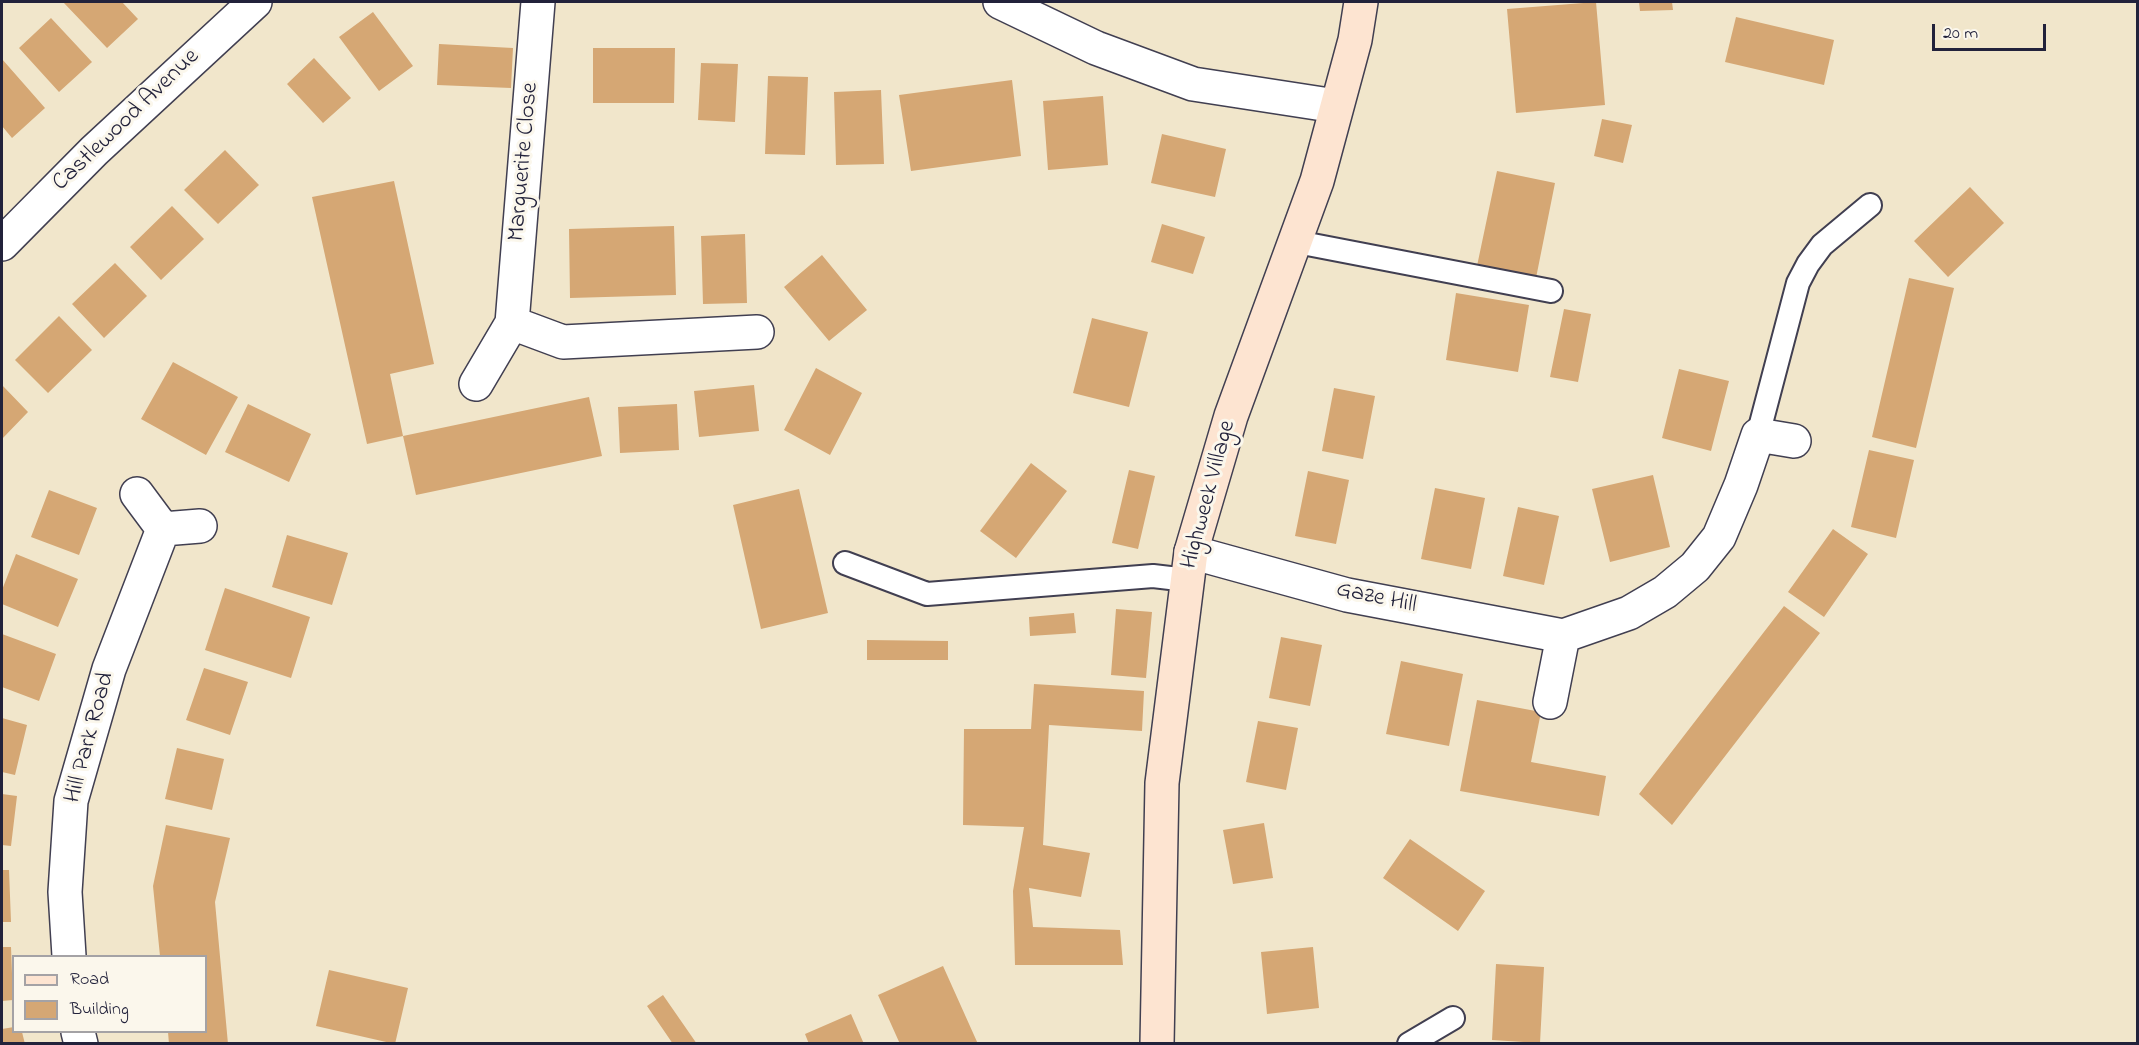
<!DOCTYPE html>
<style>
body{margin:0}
#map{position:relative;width:2139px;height:1045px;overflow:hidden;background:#f1e6cb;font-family:"Indie Flower",sans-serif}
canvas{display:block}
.frame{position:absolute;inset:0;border:3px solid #22223b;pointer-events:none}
.legend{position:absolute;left:12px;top:955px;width:195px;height:78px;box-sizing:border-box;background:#fbf7ec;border:2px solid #a4a2a5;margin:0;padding:8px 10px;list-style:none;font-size:18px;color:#22223b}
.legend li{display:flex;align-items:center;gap:12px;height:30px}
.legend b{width:30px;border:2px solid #a4a2a5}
.scale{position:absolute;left:1932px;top:24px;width:114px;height:27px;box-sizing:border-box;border:3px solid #22223b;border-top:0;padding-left:8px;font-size:18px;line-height:21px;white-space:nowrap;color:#22223b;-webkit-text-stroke:4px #fbf7ec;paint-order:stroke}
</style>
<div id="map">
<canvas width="2139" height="1045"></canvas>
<div class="frame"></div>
<ul class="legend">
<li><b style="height:8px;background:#fde4d1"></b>Road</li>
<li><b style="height:16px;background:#d5a774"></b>Building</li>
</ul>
<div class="scale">20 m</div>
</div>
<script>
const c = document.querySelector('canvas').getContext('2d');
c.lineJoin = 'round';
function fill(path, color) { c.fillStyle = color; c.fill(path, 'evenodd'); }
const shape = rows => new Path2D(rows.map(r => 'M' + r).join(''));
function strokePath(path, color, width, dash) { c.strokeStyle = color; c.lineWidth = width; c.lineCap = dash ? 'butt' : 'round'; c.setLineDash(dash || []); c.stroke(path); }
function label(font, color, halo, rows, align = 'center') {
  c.font = font + ' "Indie Flower",sans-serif'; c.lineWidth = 6; c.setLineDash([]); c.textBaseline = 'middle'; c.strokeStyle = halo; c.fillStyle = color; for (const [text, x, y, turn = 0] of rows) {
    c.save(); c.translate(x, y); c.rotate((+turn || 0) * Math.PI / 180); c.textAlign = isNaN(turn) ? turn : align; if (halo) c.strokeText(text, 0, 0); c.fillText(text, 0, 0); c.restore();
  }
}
fill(shape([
 [63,2,122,2,138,19,107,48],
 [1596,2,1605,105,1516,113,1507,9],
 [1639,2,1672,2,1673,10,1640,11],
 [373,12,413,66,379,91,339,37],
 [1736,17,1834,40,1824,85,1725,62],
 [51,18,92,62,59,92,19,48],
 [439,44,513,48,511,88,437,85],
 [593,48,675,48,674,103,593,103],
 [314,58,351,98,323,123,287,84],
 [2,59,45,108,12,138,2,126],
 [701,63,738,64,735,122,698,120],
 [768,76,808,77,805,155,765,154],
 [1012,80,1021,156,911,171,899,95],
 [881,90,884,164,836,165,834,92],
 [1103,96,1108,165,1048,170,1043,101],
 [1602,119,1632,125,1623,163,1594,156],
 [1162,134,1226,149,1215,197,1151,183],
 [225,150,259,185,218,224,184,190],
 [1497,171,1555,183,1536,278,1477,266],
 [394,181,434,364,390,374,403,436,367,444,312,197],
 [1970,187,2004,223,1948,277,1914,241],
 [172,206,204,239,161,280,130,247],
 [1162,224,1205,237,1193,274,1151,262],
 [674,226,676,295,570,298,569,229],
 [745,234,747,303,703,304,701,236],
 [822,255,867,310,829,341,784,287],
 [115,263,147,296,104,338,72,304],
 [1909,278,1954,288,1916,448,1872,437],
 [1456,293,1529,305,1518,372,1446,360],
 [1564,309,1591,314,1578,382,1550,377],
 [59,316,92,350,48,393,15,360],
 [1092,318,1148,332,1129,407,1073,393],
 [173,362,238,397,206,455,141,419],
 [816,368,862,393,830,455,784,430],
 [1679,369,1729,381,1711,451,1662,438],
 [2,385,28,412,2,439],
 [754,385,759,431,699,437,694,391],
 [1334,388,1375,396,1363,459,1322,451],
 [589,397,602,456,416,495,403,436],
 [248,404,311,434,289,482,225,452],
 [677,404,679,450,620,453,618,407],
 [1869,450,1914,460,1896,538,1851,527],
 [1031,463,1067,491,1016,558,980,531],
 [1129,470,1155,476,1138,549,1112,543],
 [1308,471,1349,480,1336,544,1295,536],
 [1653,475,1670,547,1610,562,1592,489],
 [1435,488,1485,498,1471,569,1421,559],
 [799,489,828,613,761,629,733,505],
 [49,490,97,508,79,555,31,537],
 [1518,507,1559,516,1544,585,1503,576],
 [1833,529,1868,554,1824,617,1788,592],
 [287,535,348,553,332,605,272,587],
 [16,554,78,579,58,627,2,604,2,590],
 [225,588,310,617,291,678,205,650],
 [1784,606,1820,633,1672,825,1639,794],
 [1116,609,1152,612,1146,678,1111,675],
 [1074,613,1076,633,1030,636,1029,617],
 [2,634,56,654,39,701,2,687],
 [1281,637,1322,645,1310,706,1269,698],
 [867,640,948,641,948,660,867,660],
 [1401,661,1463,674,1449,746,1386,734],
 [204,668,248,682,230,735,186,720],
 [1034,684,1144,691,1142,731,1049,725,1043,845,1090,853,1081,897,1029,888,1033,927,1120,930,1123,965,1015,965,1013,891,1024,827,963,825,964,729,1031,729],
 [1477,700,1541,712,1531,762,1606,776,1599,816,1460,791],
 [2,718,27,725,15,775,2,772],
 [1258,721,1298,728,1286,790,1246,782],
 [177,748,224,759,212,810,165,799],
 [2,794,17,796,11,846,2,845],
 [1264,823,1273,878,1233,884,1223,830],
 [166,825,230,838,215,902,228,1044,169,1044,168,1032,206,1032,206,956,160,956,153,886],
 [1410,839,1485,891,1458,931,1383,878],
 [2,870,9,870,11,922,2,922],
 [2,947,11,947,13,1000,2,1001],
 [1313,947,1319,1008,1267,1014,1261,952],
 [1496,964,1544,967,1540,1043,1492,1040],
 [943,966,978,1044,900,1044,878,995],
 [329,970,408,988,395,1044,316,1026],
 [663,995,697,1044,673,1044,647,1006],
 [851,1014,864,1044,809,1044,805,1034],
 [14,1027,14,1032,22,1032,25,1044,2,1044,2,1029]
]), '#d5a774');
const lane = shape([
 [1297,242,1551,291],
 [1758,435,1798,283,1808,264,1822,245,1870,205],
 [845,563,927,594,1153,576,1187,580],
 [1409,1044,1453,1018]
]);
const street = shape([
 [538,2,512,323,563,342,757,332],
 [1000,2,1096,48,1193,84,1336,106],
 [2,244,94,151,255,2],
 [476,384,512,323],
 [137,494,163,529,200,526],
 [1191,552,1347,595,1563,636,1629,613,1665,592,1695,567,1719,537,1741,485,1758,435,1794,441],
 [1550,702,1563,636],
 [69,956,65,892,71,801,109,669,163,529],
 [78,1032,81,1044]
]);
const secondary = shape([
 [1157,1044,1162,783,1191,552,1231,416,1317,181,1355,40,1361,2]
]);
strokePath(lane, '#413f51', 26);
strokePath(street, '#413f51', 36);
strokePath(secondary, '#413f51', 36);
strokePath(lane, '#fff', 22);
strokePath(street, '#fff', 33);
strokePath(secondary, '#fde4d1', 33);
label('24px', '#22223b', '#fbf7ec', [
 ["Castlewood Avenue",127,121,-44],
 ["Marguerite Close",525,162,-85],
 ["Highweek Village",1210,495,-75],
 ["Gaze Hill",1376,599,12],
 ["Hill Park Road",91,738,-75]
]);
</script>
